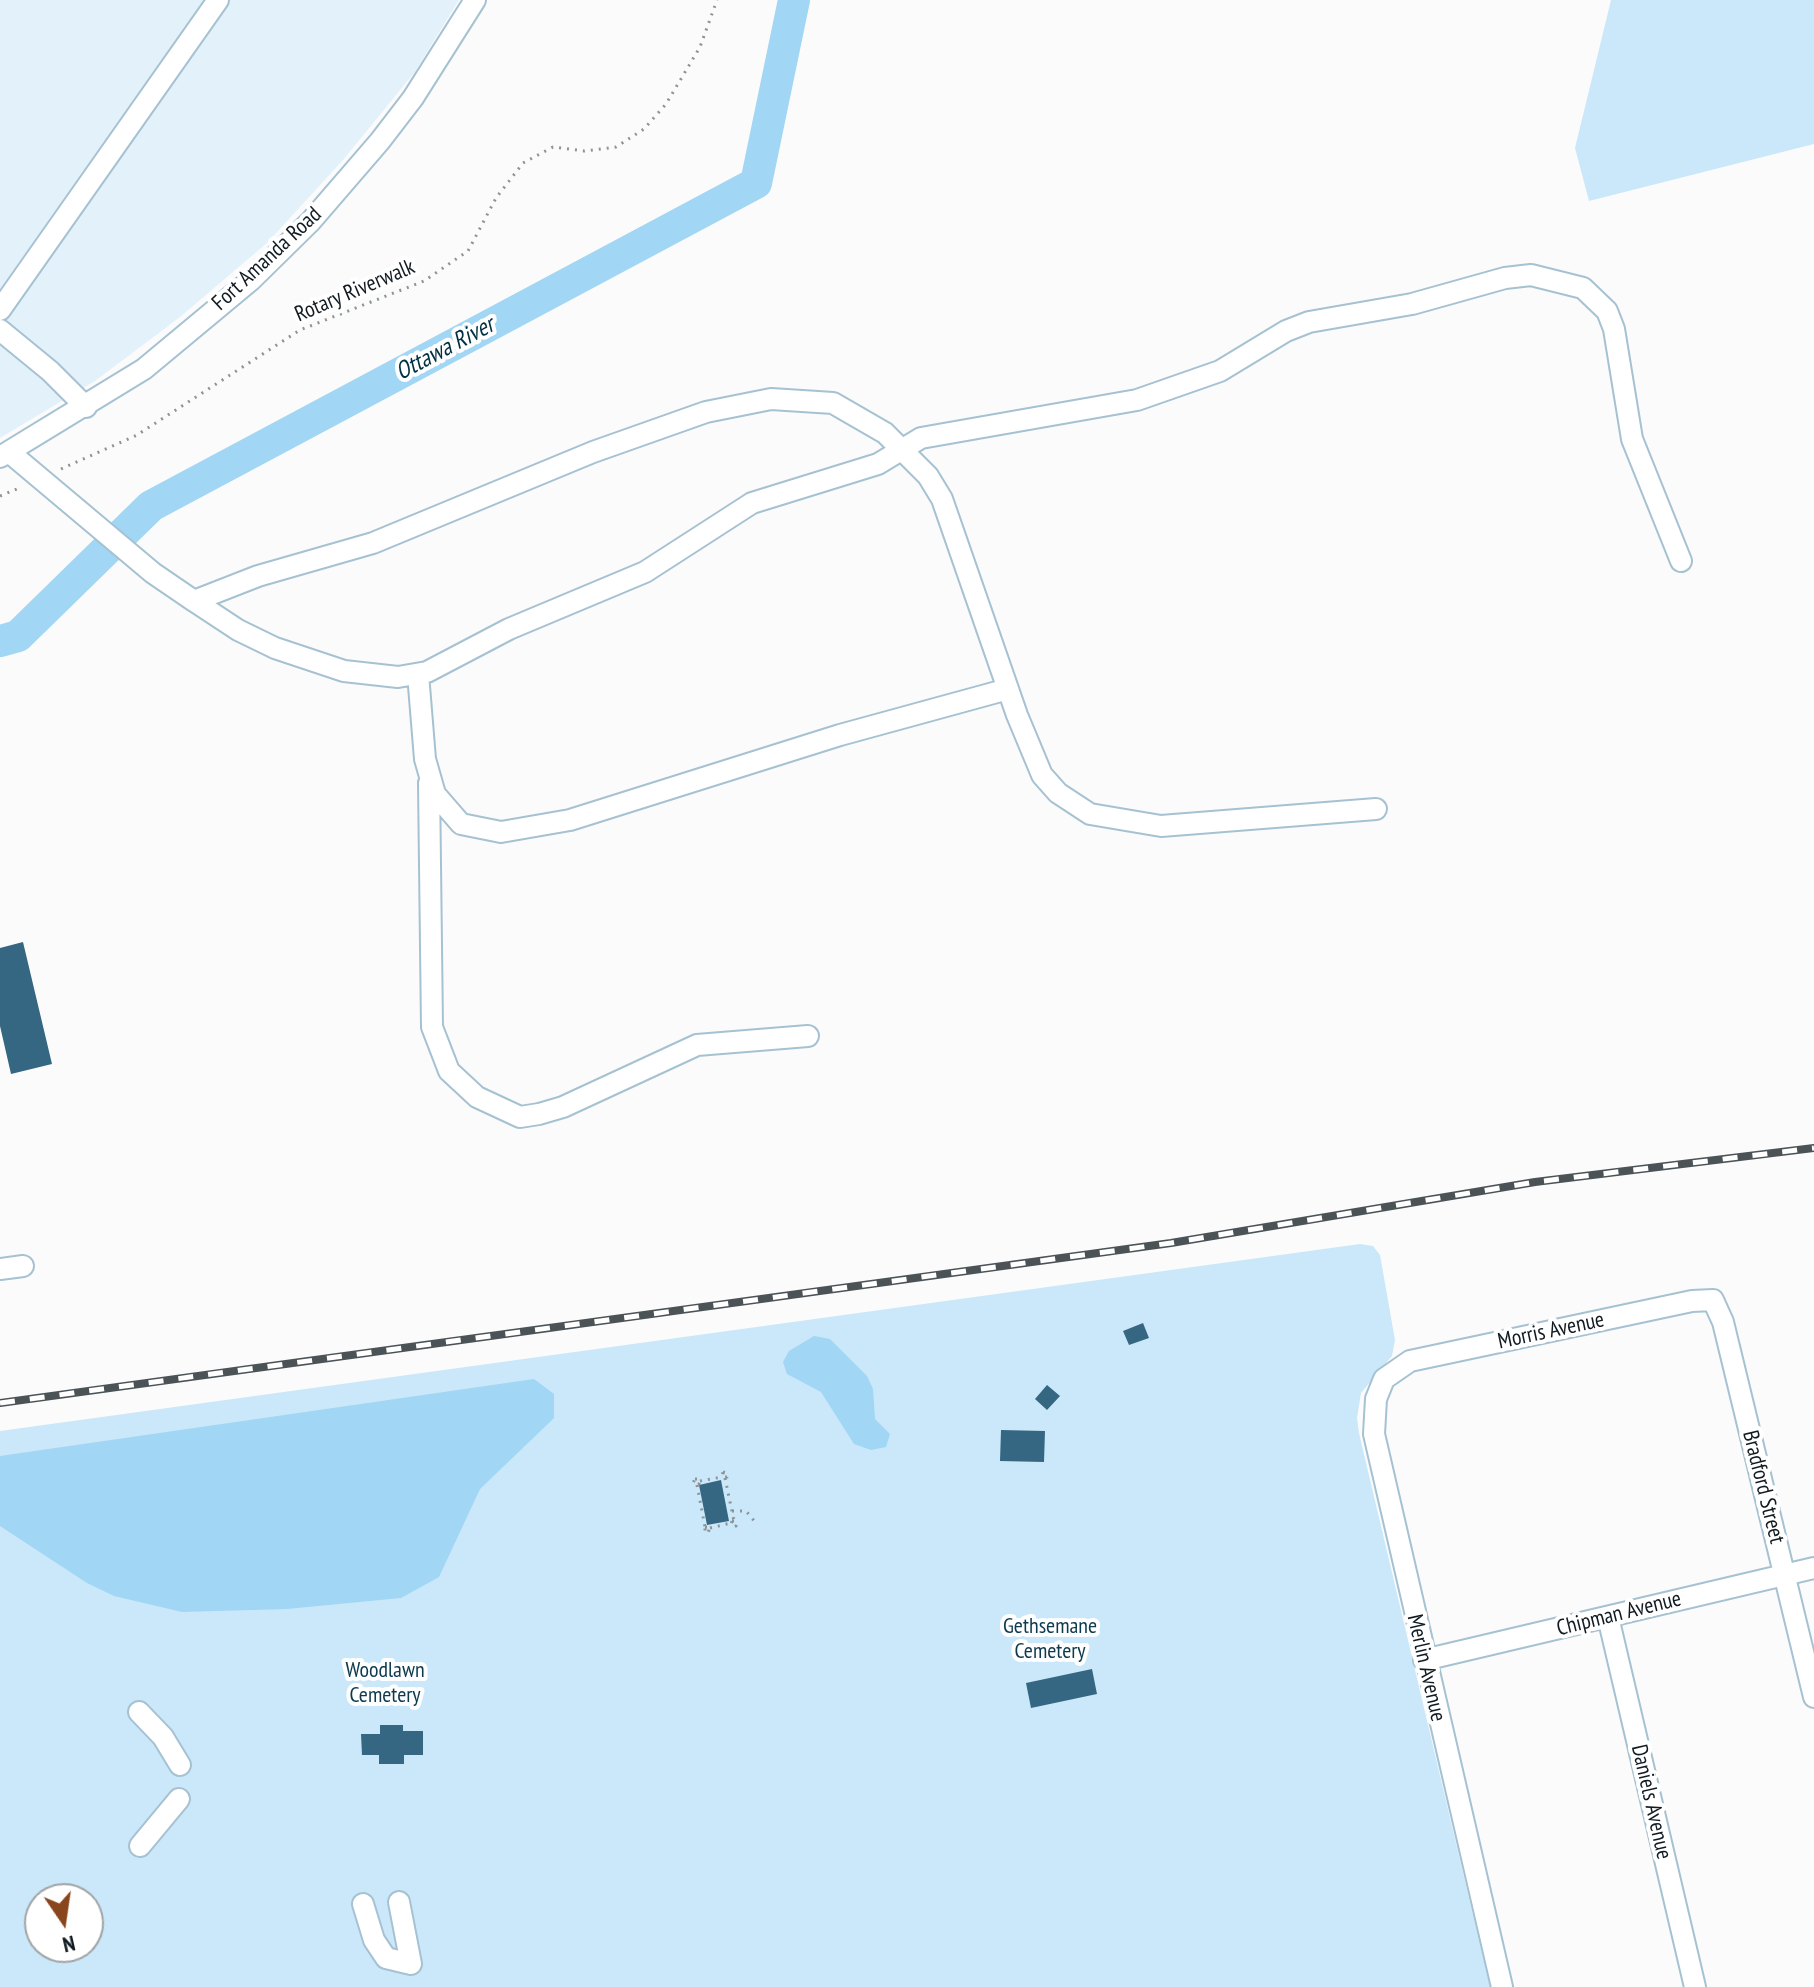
<!DOCTYPE html>
<style>
body{margin:0}
#map{position:relative;width:1814px;height:1987px;overflow:hidden;background:#fbfbfb;font-family:"PT Sans Narrow",sans-serif}
canvas{display:block}
.north{position:absolute;left:24px;top:1883px;width:80px;height:80px;box-sizing:border-box;background:#fff;border:2px solid #a0a4a6;border-radius:50%;rotate:167deg;font-size:22px;font-weight:700;line-height:32px;text-align:center;color:#111b21}
.north::after{content:'';display:block;margin:auto;width:28px;height:36px;background:#89451b;clip-path:polygon(50% 0,100% 100%,50% 72%,0 100%)}
</style>
<div id="map">
<canvas width="1814" height="1987"></canvas>
<div class="north">N</div>
</div>
<script>
const c = document.querySelector('canvas').getContext('2d');
c.lineJoin = 'round';
function fill(path, color) { c.fillStyle = color; c.fill(path, 'evenodd'); }
const shape = rows => new Path2D(rows.map(r => 'M' + r).join(''));
function strokePath(path, color, width, dash) { c.strokeStyle = color; c.lineWidth = width; c.lineCap = dash ? 'butt' : 'round'; c.setLineDash(dash || []); c.stroke(path); }
function label(font, color, halo, rows, align = 'center') {
  c.font = font + ' "PT Sans Narrow",sans-serif'; c.lineWidth = 8; c.setLineDash([]); c.textBaseline = 'middle'; c.strokeStyle = halo; c.fillStyle = color; for (const [text, x, y, turn = 0] of rows) {
    c.save(); c.translate(x, y); c.rotate((+turn || 0) * Math.PI / 180); c.textAlign = isNaN(turn) ? turn : align; if (halo) c.strokeText(text, 0, 0); c.fillText(text, 0, 0); c.restore();
  }
}
fill(shape([
 [0,0,459,0,414,73,343,160,267,243,180,317,95,381,0,438]
]), '#e3f1fa');
fill(shape([
 [1611,0,1814,0,1814,144,1589,201,1575,148],
 [1360,1244,1373,1246,1380,1255,1395,1340,1392,1356,1361,1393,1357,1418,1359,1433,1490,1987,0,1987,0,1431],
 [40,1899,88,1899,88,1947,40,1947]
]), '#cae8fa');
fill(shape([
 [814,1336,830,1339,867,1376,873,1389,875,1419,890,1434,886,1447,871,1450,854,1444,821,1392,787,1374,783,1362,789,1351],
 [534,1379,554,1394,554,1418,480,1489,439,1577,401,1598,287,1609,182,1612,114,1596,87,1583,0,1526,0,1456]
]), '#a1d6f4');
strokePath(shape([
 [0,641,18,636,151,506,756,183,794,0]
]), '#a1d6f4', 32);
fill(shape([
 [23,942,52,1064,11,1074,0,1026,0,948],
 [1143,1323,1149,1338,1129,1345,1123,1331],
 [1047,1385,1060,1396,1047,1410,1035,1399],
 [1001,1430,1045,1431,1044,1462,1000,1461],
 [721,1480,729,1521,707,1525,699,1485],
 [1092,1669,1097,1694,1031,1708,1026,1683],
 [380,1725,403,1725,403,1731,423,1731,423,1755,404,1755,404,1764,379,1764,379,1755,362,1755,361,1734,380,1734]
]), '#356782');
const minor = shape([
 [0,310,218,0],
 [0,330,50,371,86,407],
 [9,452,153,573,194,601,258,576,373,543,593,452,706,412,771,399,833,403,885,433,928,476,942,499,1017,715,1042,775,1058,793,1090,814,1161,826,1376,809],
 [0,457,144,369,251,280,311,221,380,141,413,98,475,0],
 [194,601,238,630,275,648,344,671,398,677,427,672,509,629,645,572,752,503,878,464,921,438,1137,400,1220,371,1286,331,1309,322,1412,304,1505,278,1531,275,1583,288,1607,311,1614,329,1632,439,1681,561],
 [418,674,425,759,435,794,461,824,501,832,570,820,840,735,1008,689],
 [429,783,432,1027,449,1071,477,1097,520,1117,539,1114,563,1107,697,1045,808,1036],
 [0,1269,23,1266],
 [1608,1617,1695,1987],
 [1424,1660,1814,1568],
 [139,1712,163,1737,180,1765],
 [140,1846,179,1799],
 [363,1904,374,1940,386,1958,411,1964,399,1902],
 [1502,1987,1374,1434,1376,1399,1384,1379,1410,1361,1692,1301,1713,1300,1723,1322,1814,1697]
]);
strokePath(minor, '#a6c2d2', 24);
strokePath(shape([
 [61,469,137,435,300,330,424,281,468,251,496,198,523,163,553,147,584,151,616,147,644,129,666,104,700,47,717,0],
 [0,496,22,487],
 [723,1472,727,1473,727,1477,722,1477,723,1472],
 [725,1478,734,1521],
 [695,1479,699,1479,699,1484,693,1483,695,1479],
 [700,1481,722,1477],
 [697,1485,705,1527],
 [732,1511,746,1511,756,1523],
 [732,1521,736,1521,736,1526,731,1525,732,1521],
 [705,1527,710,1527,708,1533,705,1532,705,1527],
 [710,1528,731,1523]
]), '#8f9396', 3, [2, 6]);
strokePath(minor, '#fff', 20);
const rail = shape([
 [0,1403,1171,1243,1535,1182,1814,1148]
]);
strokePath(rail, '#4b5357', 8);
strokePath(rail, '#fff', 5, [15]);
label('22px', '#111b21', '#fff', [
 ["Fort Amanda Road",267,259,-43],
 ["Rotary Riverwalk",355,291,-23],
 ["Morris Avenue",1551,1331,-12],
 ["Bradford Street",1763,1487,76],
 ["Chipman Avenue",1619,1614,-14],
 ["Merlin Avenue",1426,1668,77],
 ["Daniels Avenue",1651,1802,77]
]);
label('22px', '#0d3a4e', '#fff', [
 ["Gethsemane",1050,1627],
 ["Cemetery",1050,1652],
 ["Woodlawn",385,1671],
 ["Cemetery",385,1696]
]);
label('italic 24px', '#013044', '#fff', [
 ["Ottawa River",445,349,-28]
]);
</script>
